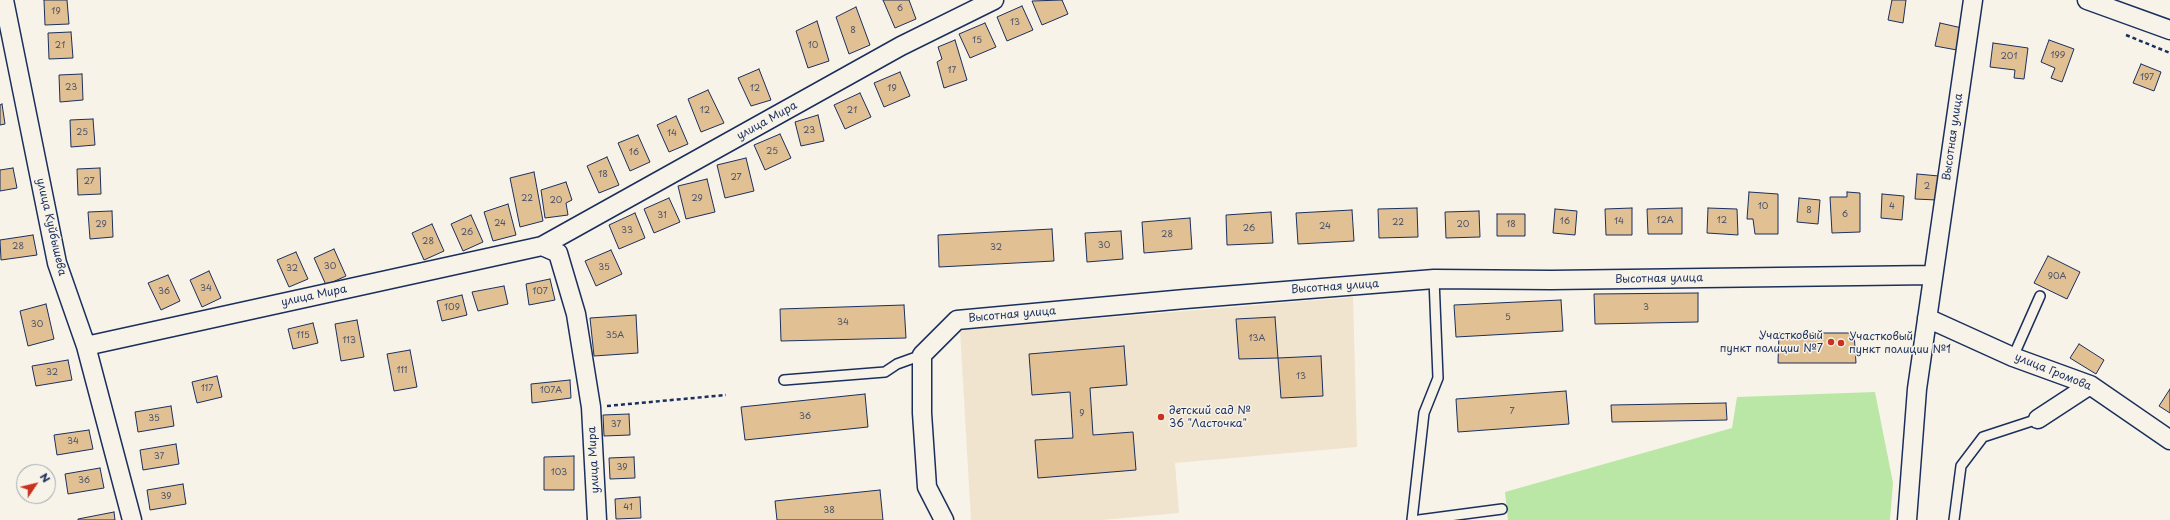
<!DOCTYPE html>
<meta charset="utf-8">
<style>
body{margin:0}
#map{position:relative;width:2170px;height:520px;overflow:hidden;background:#f7f3e8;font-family:"Playpen Sans",sans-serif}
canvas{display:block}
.north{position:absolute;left:16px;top:464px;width:40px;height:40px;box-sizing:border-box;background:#f7f3e8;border:1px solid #9fa5b1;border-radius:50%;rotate:55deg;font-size:11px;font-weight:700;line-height:16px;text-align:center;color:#1b2f5e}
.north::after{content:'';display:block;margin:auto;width:14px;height:18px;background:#c8321e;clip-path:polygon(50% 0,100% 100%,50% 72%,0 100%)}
</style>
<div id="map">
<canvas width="2170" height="520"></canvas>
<div class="north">N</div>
</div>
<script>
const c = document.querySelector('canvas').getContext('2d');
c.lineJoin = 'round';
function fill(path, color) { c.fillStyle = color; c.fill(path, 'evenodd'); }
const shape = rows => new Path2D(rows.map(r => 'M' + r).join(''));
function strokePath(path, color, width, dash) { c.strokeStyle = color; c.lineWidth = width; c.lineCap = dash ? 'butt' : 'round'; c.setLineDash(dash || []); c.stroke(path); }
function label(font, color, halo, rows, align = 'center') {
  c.font = font + ' "Playpen Sans",sans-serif'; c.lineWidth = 3; c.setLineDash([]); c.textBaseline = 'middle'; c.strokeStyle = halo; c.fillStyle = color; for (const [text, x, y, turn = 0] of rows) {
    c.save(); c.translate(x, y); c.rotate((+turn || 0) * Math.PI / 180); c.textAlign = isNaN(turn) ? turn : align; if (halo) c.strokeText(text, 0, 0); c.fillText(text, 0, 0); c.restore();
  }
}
fill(shape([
 [1353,297,1357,447,1175,463,1179,513,1101,520,971,520,960,330]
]), '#f0e4ce');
fill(shape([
 [1875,392,1893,483,1890,520,1508,520,1505,492,1732,428,1737,397]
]), '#bae7a5');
const building = shape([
 [44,0,67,0,69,24,45,25,44,0],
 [883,0,909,0,916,19,895,28,883,0],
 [1062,0,1068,14,1042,25,1032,1,1062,0],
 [1892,0,1906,0,1903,23,1888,20,1892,0],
 [1022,6,1033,30,1007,41,997,17,1022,6],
 [856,7,870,45,849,54,836,17,856,7],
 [817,21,829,61,808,68,796,31,817,21],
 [985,23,996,47,970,58,959,34,985,23],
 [1940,23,1962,28,1957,50,1935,46,1940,23],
 [71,32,73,58,49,59,48,33,71,32],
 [955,40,967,80,944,88,937,62,942,59,938,47,955,40],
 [2049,40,2074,49,2062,82,2051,78,2055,68,2041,62,2049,40],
 [1993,43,2028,48,2024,79,2014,78,2015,70,1990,67,1993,43],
 [2141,64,2161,72,2154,91,2133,83,2141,64],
 [759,69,771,100,751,106,738,78,759,69],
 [900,72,910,96,884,107,874,83,900,72],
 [82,74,83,100,60,102,59,75,82,74],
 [708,90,724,123,701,132,688,99,708,90],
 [860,93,871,117,845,129,834,105,860,93],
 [2,104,5,124,0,125,0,105,2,104],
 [818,115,824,141,801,146,795,122,818,115],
 [676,116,688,144,669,152,657,125,676,116],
 [93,119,95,145,71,147,70,120,93,119],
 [780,134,791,158,765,170,754,145,780,134],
 [638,135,650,162,630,171,618,143,638,135],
 [607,157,619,185,599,193,587,166,607,157],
 [746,158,754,191,725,198,717,165,746,158],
 [13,168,17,188,0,191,0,170,13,168],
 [100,168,101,194,78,195,77,169,100,168],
 [534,172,543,221,520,227,510,178,534,172],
 [1917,174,1939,176,1937,200,1915,199,1917,174],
 [707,179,715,212,686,219,678,186,707,179],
 [566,182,572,200,566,203,568,215,545,218,541,190,566,182],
 [1749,192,1778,194,1778,234,1755,234,1753,219,1747,219,1749,192],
 [1847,192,1860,193,1860,232,1832,233,1830,197,1847,197,1847,192],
 [1882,194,1904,196,1902,220,1881,218,1882,194],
 [669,198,680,222,654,233,644,209,669,198],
 [1799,198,1820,200,1818,224,1797,222,1799,198],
 [508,204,516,235,493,241,484,212,508,204],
 [1417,208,1418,237,1379,238,1378,209,1417,208],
 [1632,208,1632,235,1606,235,1605,209,1632,208],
 [1682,208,1682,234,1648,234,1647,209,1682,208],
 [1708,208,1737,209,1738,235,1707,233,1708,208],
 [1555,209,1577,211,1575,235,1553,233,1555,209],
 [1352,210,1354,241,1298,244,1296,213,1352,210],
 [112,211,113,237,90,239,88,212,112,211],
 [1479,211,1480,237,1446,238,1445,212,1479,211],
 [1271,212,1273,243,1227,245,1226,215,1271,212],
 [635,213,645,238,619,249,609,225,635,213],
 [1497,214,1525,214,1525,236,1497,236,1497,214],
 [471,215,483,242,463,251,451,224,471,215],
 [1190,218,1192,249,1144,253,1142,222,1190,218],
 [432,224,444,251,424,260,412,233,432,224],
 [1052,229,1054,261,939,267,938,235,1052,229],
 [1121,231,1123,259,1087,262,1085,233,1121,231],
 [33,235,37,255,1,260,0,240,33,235],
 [334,249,346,276,326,285,314,258,334,249],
 [611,250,622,274,596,286,585,261,611,250],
 [296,252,308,279,289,287,277,260,296,252],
 [2048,256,2080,272,2067,299,2034,283,2048,256],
 [209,271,221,298,202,307,190,280,209,271],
 [168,275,180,301,161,310,148,283,168,275],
 [550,279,555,300,529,305,526,284,550,279],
 [504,286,508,304,478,311,472,292,504,286],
 [1698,293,1698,322,1595,324,1594,294,1698,293],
 [462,295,467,315,442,321,437,301,462,295],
 [1561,300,1563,331,1456,337,1454,305,1561,300],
 [46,304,54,339,28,346,20,311,46,304],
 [904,305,906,338,781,341,780,309,904,305],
 [636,315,638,353,594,356,590,318,636,315],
 [1275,317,1278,358,1239,359,1236,319,1275,317],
 [357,320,364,357,341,361,335,324,357,320],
 [313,323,318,343,293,349,288,329,313,323],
 [1779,333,1854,333,1856,363,1778,363,1779,333],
 [2079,344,2104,360,2096,374,2070,358,2079,344],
 [1124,346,1127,385,1090,388,1093,435,1133,432,1136,470,1038,478,1035,440,1073,438,1070,392,1032,395,1029,354,1124,346],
 [410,350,417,387,394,391,387,354,410,350],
 [1321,356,1323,396,1281,398,1278,358,1321,356],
 [68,360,72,380,36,386,32,366,68,360],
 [217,376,222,397,197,403,192,382,217,376],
 [570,380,571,398,532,403,531,384,570,380],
 [2170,389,2170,413,2159,406,2170,389],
 [1566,391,1569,424,1458,432,1456,399,1566,391],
 [865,394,868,427,745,440,741,407,865,394],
 [1726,403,1727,420,1612,422,1611,405,1726,403],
 [171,406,174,426,138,432,135,412,171,406],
 [629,414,630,435,604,436,603,415,629,414],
 [89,430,93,449,57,455,54,435,89,430],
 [176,444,179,464,143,470,140,450,176,444],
 [574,456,574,490,544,490,544,457,574,456],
 [634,457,635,478,610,479,609,458,634,457],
 [100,468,104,488,68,494,65,474,100,468],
 [183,484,186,504,150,510,147,490,183,484],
 [880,490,883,520,777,520,775,501,880,490],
 [640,497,641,518,616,519,615,499,640,497],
 [114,512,115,520,78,520,78,519,114,512]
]);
fill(building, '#e1c093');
strokePath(building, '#1b2f5e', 1);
const service = shape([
 [2013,357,2040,296],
 [784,380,885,372,897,364,922,355],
 [1412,520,1424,413,1438,378,1434,279],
 [1419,520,1502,509],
 [1954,520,1961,466,1983,437,2038,419]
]);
const minor = shape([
 [4,0,57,263,86,346,132,520],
 [2087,0,2170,30],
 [542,246,558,253,576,314,591,407,597,520],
 [1927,318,2013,357,2090,385,2170,440],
 [86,346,542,246,901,46,994,0],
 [2038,419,2090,385],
 [944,520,927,487,922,413,922,355,957,320,1185,299,1434,279,1551,280,1933,275],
 [1907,520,1917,389,1973,0]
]);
strokePath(service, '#1b2f5e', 12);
strokePath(minor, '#1b2f5e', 21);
strokePath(shape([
 [2126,35,2170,53],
 [607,406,726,395]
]), '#1b2f5e', 2.5, [4, 3]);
strokePath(service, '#f7f3e8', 9);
strokePath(minor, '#f7f3e8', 18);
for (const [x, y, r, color] of [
 [1831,342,4,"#c8321e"],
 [1841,343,4,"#c8321e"],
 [1161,417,4,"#c8321e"]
]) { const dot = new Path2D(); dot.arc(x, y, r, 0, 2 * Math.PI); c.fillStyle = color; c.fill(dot); strokePath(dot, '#f7f3e8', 1.5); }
label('9px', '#4c536b', null, [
 ["6",900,9],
 ["19",56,12],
 ["13",1015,23],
 ["8",853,31],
 ["15",977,41],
 ["21",60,46],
 ["10",813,46],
 ["199",2058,56],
 ["201",2009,57],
 ["17",952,71],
 ["197",2147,78],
 ["23",71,88],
 ["12",755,89],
 ["19",892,89],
 ["12",705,111],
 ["21",852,111],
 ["23",809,131],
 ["25",82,133],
 ["14",672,134],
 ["25",772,152],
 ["16",634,153],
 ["18",603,175],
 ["27",736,178],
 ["27",89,182],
 ["2",1927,187],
 ["22",527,199],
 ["29",697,199],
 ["20",556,201],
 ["10",1763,207],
 ["4",1892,207],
 ["8",1809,211],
 ["6",1845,215],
 ["31",662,216],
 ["12А",1665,221],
 ["12",1722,221],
 ["16",1565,222],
 ["14",1619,222],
 ["22",1398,223],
 ["24",500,224],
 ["29",101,225],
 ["20",1463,225],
 ["18",1511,225],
 ["24",1325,227],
 ["26",1249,229],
 ["33",627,231],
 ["26",467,233],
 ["28",1167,235],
 ["28",428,242],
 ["30",1104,246],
 ["28",18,247],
 ["32",996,248],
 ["30",330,267],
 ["35",604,268],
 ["32",292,269],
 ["90А",2057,277],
 ["34",206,289],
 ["36",164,292],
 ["107",540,292],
 ["109",452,308],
 ["3",1646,308],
 ["5",1508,318],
 ["34",843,323],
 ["30",37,325],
 ["115",303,336],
 ["35А",615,336],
 ["13А",1257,339],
 ["113",349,341],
 ["111",402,371],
 ["32",52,373],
 ["13",1301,377],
 ["117",207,389],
 ["107А",551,391],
 ["7",1512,412],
 ["9",1082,414],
 ["36",805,417],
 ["35",154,419],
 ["37",616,425],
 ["34",73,442],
 ["37",159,457],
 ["39",622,468],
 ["103",559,473],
 ["36",84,481],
 ["39",166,497],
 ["41",628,508],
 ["38",829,511]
]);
label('11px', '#1b2f5e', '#f7f3e8', [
 ["улица Мира",767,121,-29],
 ["Высотная улица",1953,137,-82],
 ["улица Куйбышева",51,227,77],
 ["Высотная улица",1659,279,-1],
 ["Высотная улица",1335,287,-4],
 ["улица Мира",314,296,-12],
 ["Высотная улица",1012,315,-5],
 ["улица Громова",2053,372,22],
 ["улица Мира",594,460,-93]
]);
label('11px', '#1b2f5e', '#f7f3e8', [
 ["Участковый",1823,336,"right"],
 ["пункт полиции №7",1823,349,"right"],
 ["Участковый",1849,337],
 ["пункт полиции №1",1849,350],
 ["детский сад №",1169,411],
 ["36 \"Ласточка\"",1169,424]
], 'left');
</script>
